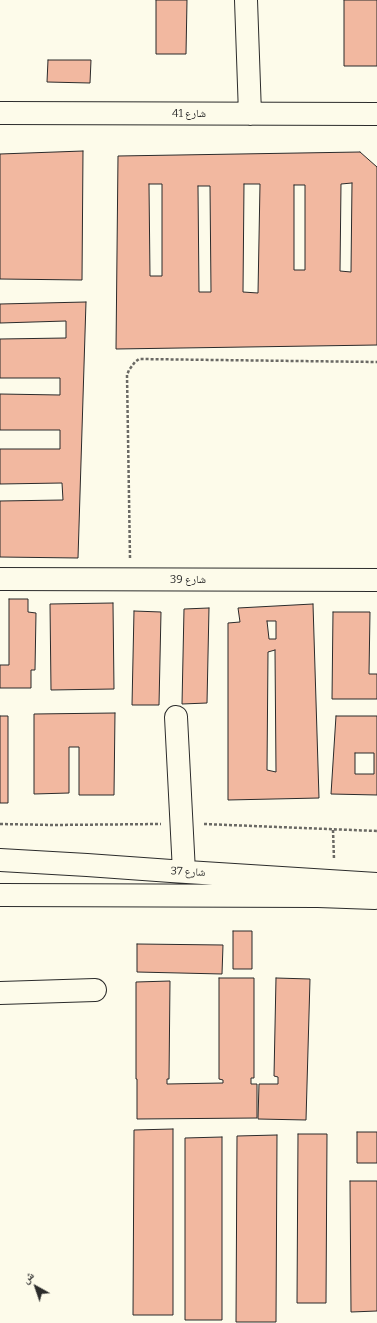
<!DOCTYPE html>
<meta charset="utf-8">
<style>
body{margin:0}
#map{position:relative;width:377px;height:1323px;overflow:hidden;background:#fdfbea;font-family:Bitter,"Noto Naskh Arabic",serif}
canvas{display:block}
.north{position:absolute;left:16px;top:1267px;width:40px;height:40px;-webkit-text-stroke:3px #fdfbea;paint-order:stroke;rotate:320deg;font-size:11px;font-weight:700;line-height:16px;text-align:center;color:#2b2b2b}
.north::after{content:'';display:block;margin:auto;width:14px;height:18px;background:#2b2b2b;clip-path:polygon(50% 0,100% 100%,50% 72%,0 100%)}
</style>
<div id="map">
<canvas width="377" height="1323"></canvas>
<div class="north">ش</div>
</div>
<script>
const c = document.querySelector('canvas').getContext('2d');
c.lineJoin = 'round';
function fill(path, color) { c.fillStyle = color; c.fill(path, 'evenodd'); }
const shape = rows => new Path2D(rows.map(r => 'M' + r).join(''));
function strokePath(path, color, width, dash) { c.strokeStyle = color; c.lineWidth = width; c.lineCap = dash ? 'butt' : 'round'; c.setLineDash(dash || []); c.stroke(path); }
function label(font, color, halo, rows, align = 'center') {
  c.font = font + ' Bitter,"Noto Naskh Arabic",serif'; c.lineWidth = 3; c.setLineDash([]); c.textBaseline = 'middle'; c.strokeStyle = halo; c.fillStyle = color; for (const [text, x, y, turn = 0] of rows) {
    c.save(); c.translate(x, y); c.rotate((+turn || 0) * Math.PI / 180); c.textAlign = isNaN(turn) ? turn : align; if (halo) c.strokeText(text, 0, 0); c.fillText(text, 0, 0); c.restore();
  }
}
const building = shape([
 [156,0,187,0,186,54,156,54,156,0],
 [344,0,377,0,377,66,344,66,344,0],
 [48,60,91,60,90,83,47,82,48,60],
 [83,151,82,280,0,279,0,154,83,151],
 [360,152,377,167,377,345,116,349,118,156,360,152],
 [352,183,351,272,340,271,341,184,352,183],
 [149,184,162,184,162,276,150,276,149,184],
 [244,184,260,184,258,293,243,292,244,184],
 [294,185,305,185,305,270,294,270,294,185],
 [198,186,210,186,211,292,199,292,198,186],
 [86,302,78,558,0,557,0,501,63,500,62,483,0,484,0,449,60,449,60,430,0,430,0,394,60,395,60,378,0,378,0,339,66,338,66,321,0,323,0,304,86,302],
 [9,599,28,599,28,612,36,613,35,670,31,670,31,688,0,688,0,665,9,665,9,599],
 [113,603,114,689,51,690,50,604,113,603],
 [313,604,319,798,228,800,228,623,240,622,238,608,313,604],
 [267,621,276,621,276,639,269,639,267,621],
 [275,650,276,772,267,770,268,652,275,650],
 [209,608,207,703,182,704,184,609,209,608],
 [134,611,161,612,159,705,132,705,134,611],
 [333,612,370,612,369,674,377,674,377,699,332,699,333,612],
 [115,713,114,795,79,795,79,747,69,747,69,793,34,794,34,714,115,713],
 [0,716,8,716,8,803,0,803,0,716],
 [336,716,377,716,377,795,331,794,336,716],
 [355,753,374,753,374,774,355,774,355,753],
 [233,931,252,931,252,969,233,969,233,931],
 [137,944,223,945,222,974,137,972,137,944],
 [219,978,254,978,254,1078,251,1078,251,1084,257,1084,257,1118,137,1119,137,1079,136,1079,136,982,170,981,169,1079,167,1079,167,1084,223,1083,223,1080,219,1079,219,978],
 [276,978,310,979,306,1120,258,1119,259,1084,278,1084,278,1077,274,1076,276,978],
 [173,1129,173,1315,133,1315,134,1130,173,1129],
 [357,1132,377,1132,377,1163,357,1163,357,1132],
 [298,1134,327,1134,326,1303,297,1303,298,1134],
 [277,1135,276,1322,236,1322,237,1136,277,1135],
 [222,1137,222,1320,185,1320,185,1138,222,1137],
 [350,1181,377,1181,377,1311,351,1312,350,1181]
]);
fill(building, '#f2b8a0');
strokePath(building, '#2b2b2b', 1);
const minor = shape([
 [246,0,250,114],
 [0,113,377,114],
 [0,579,377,580],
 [176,717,184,872],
 [0,860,87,865,171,871,377,884],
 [0,895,318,896,375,898],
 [0,993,95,990]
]);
strokePath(minor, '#2b2b2b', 24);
strokePath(shape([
 [130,558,127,375,129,370,135,362,139,359,377,362],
 [0,824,53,825,161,824],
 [204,824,377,831],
 [333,830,334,859]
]), '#6a6964', 2.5, [3, 2]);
strokePath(minor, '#fdfbea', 22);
label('11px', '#2b2b2b', '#fdfbea', [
 ["شارع 41",189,114],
 ["شارع 39",188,580],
 ["شارع 37",188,872,3]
]);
</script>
